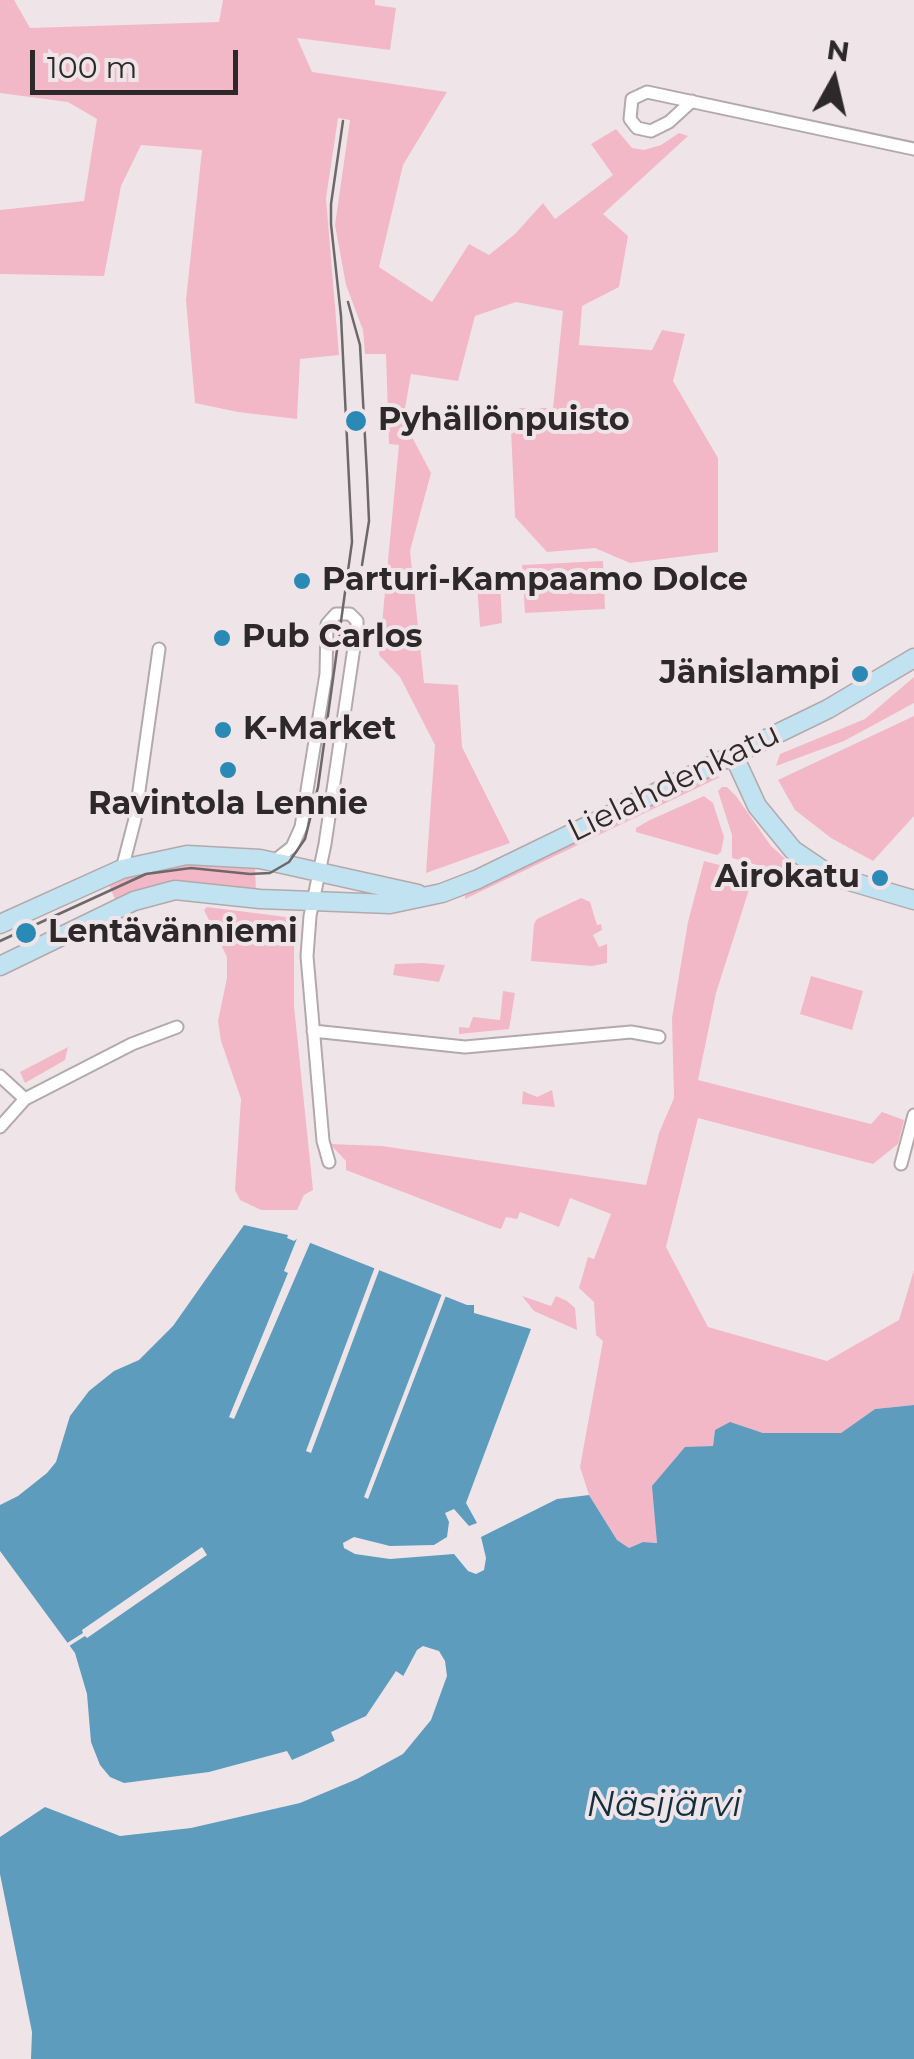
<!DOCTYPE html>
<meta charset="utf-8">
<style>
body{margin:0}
#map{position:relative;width:914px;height:2059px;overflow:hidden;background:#efe5e8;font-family:Montserrat,sans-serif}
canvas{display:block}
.north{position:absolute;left:784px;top:30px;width:100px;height:100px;-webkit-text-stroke:8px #efe5e8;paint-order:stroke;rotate:8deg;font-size:28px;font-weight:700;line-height:40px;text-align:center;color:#2d292a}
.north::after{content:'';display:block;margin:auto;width:35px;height:45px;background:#2d292a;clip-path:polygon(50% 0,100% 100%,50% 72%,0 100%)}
.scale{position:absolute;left:30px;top:50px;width:208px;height:45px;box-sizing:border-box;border:5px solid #2d292a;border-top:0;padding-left:12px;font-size:30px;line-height:35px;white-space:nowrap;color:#2d292a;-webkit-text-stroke:8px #efe5e8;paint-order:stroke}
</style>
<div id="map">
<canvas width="914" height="2059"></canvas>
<div class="north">N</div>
<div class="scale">100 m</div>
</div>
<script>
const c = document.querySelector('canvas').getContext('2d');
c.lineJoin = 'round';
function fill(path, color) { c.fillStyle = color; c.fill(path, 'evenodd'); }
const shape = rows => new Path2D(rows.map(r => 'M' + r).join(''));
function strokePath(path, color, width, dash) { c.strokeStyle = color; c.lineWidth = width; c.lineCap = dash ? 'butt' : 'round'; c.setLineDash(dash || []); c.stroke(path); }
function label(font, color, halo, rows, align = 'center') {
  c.font = font + ' Montserrat,sans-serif'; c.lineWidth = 8; c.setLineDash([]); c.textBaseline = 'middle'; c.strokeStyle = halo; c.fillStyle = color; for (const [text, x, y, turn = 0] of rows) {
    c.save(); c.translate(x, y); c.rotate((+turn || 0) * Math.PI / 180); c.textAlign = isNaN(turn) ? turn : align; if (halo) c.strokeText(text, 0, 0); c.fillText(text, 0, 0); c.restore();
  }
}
fill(shape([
 [0,0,14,0,30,28,219,22,223,0,375,0,375,5,396,8,390,50,297,38,312,72,447,92,403,165,379,267,432,302,469,244,489,255,515,234,543,203,555,219,613,175,591,144,616,129,632,148,644,150,661,145,679,133,688,136,603,214,628,236,619,287,582,306,579,345,652,350,662,330,685,334,673,381,718,458,718,552,630,563,595,548,547,552,515,517,510,408,553,408,563,311,516,302,475,316,458,381,411,374,403,420,431,473,410,551,424,683,458,685,462,747,510,843,426,873,435,745,400,677,379,655,399,445,389,444,386,354,365,354,363,330,346,285,335,225,350,120,338,118,326,198,339,355,300,359,297,419,238,412,195,403,186,300,202,150,141,145,121,186,104,276,0,274,0,210,84,201,97,119,68,102,0,93],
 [603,561,605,609,525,613,522,565],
 [491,578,500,578,502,623,480,627,477,583,490,582],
 [914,677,914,703,844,741,776,766,780,754,865,719],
 [914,716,914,816,873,861,831,838,795,810,778,780],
 [712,775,720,777,465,899,465,894],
 [722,787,727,787,736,796,771,846,808,879,732,858,732,835,718,791],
 [704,796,713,803,724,837,721,852,717,855,636,832,636,828,650,820],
 [704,861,754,874,716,993,698,1080,871,1124,882,1112,904,1120,898,1144,873,1164,698,1118,666,1247,708,1327,827,1361,899,1320,914,1270,914,1405,875,1409,841,1433,763,1433,730,1423,715,1430,713,1446,685,1448,653,1486,657,1543,643,1542,629,1548,617,1540,589,1495,580,1467,603,1341,596,1335,594,1302,579,1288,588,1257,594,1259,611,1214,570,1198,559,1227,520,1212,517,1219,506,1217,501,1229,494,1227,346,1170,346,1161,330,1144,382,1146,646,1185,659,1133,674,1098,672,1018,688,922],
 [172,863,255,865,256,892,197,884,117,904,107,880],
 [581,898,590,902,597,925,601,924,602,930,593,935,599,947,607,944,607,963,592,966,531,961,534,924,537,919],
 [207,907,294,918,294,1006,313,1190,304,1195,297,1210,261,1210,240,1200,235,1190,241,1099,221,1041,218,1021,227,978,227,957,204,910],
 [423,963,445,965,439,982,393,975,395,964],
 [811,976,863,991,852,1030,800,1014],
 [503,991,515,993,509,1029,459,1034,459,1027,469,1028,473,1017,500,1020],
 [68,1047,65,1060,25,1083,20,1072],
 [552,1090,555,1107,522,1104,523,1091,537,1097],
 [522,1296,551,1306,556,1296,567,1301,575,1308,577,1330,534,1311]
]), '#f2b8c8');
fill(shape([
 [244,1225,288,1235,287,1238,294,1241,298,1238,467,1305,474,1305,474,1313,531,1329,466,1503,477,1523,469,1526,454,1509,445,1513,449,1522,447,1537,434,1545,390,1546,354,1537,343,1543,344,1548,355,1554,390,1559,454,1554,468,1571,476,1574,484,1570,486,1558,481,1537,557,1499,589,1495,617,1540,629,1548,643,1542,657,1543,652,1486,685,1447,713,1446,715,1430,730,1422,763,1433,841,1433,875,1409,914,1405,914,2059,31,2059,32,2032,0,1874,0,1837,45,1807,120,1836,191,1828,300,1803,357,1779,403,1754,431,1720,447,1676,445,1661,439,1651,423,1646,417,1650,390,1701,365,1727,308,1753,292,1760,287,1751,209,1772,124,1783,110,1777,100,1765,91,1742,87,1694,75,1653,0,1551,0,1505,18,1496,47,1473,56,1462,70,1416,89,1391,114,1371,139,1360,173,1326]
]), '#5d9cbd');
fill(shape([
 [298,1236,311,1241,234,1419,229,1417,288,1273,284,1271],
 [376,1264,380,1268,311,1453,306,1451],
 [443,1291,447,1293,368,1499,364,1497],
 [202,1547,207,1555,87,1638,85,1636,66,1648,64,1645,83,1633,82,1630],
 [396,1671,409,1680,394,1704,368,1731,337,1746,331,1732,366,1716]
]), '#efe5e8');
const street = shape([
 [692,101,669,122,651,131,637,128,630,119,632,99,647,92,914,149],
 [273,862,292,847,301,827,326,674,327,624,336,614,350,614,357,621,357,627,325,844,310,916,307,956,323,1141,329,1162],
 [122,869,135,819,159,649],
 [313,1031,465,1047,631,1032,659,1037],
 [0,1076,25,1099,132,1044,177,1027],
 [0,1127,25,1099],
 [901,1164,914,1115]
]);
const secondary = shape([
 [733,754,757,806,793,850,824,871,846,880,914,900],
 [0,924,122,869,187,855,260,859,418,894],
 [0,966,134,901,175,890,260,899,390,904,442,893,478,879,828,709,914,658]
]);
strokePath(street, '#b3a9ab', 15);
strokePath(secondary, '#b3a9ab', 21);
strokePath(street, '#fff', 11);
strokePath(secondary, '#c1e2f1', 18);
strokePath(shape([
 [348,302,360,345,367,475,369,521,362,565],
 [0,941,146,874,191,868,250,874,270,873,289,862,305,839,318,787,352,542,341,316,331,224,331,204,343,121]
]), '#6e6869', 2.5);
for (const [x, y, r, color] of [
 [356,421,12,"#2b8ab5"],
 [302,581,10,"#2b8ab5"],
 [222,638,10,"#2b8ab5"],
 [860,674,10,"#2b8ab5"],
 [223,730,10,"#2b8ab5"],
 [228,770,10,"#2b8ab5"],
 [880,878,10,"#2b8ab5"],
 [26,933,12,"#2b8ab5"]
]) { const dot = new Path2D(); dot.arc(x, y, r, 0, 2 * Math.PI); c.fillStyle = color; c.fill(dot); strokePath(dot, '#efe5e8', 4); }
label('bold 32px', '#2d292a', '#efe5e8', [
 ["Pyhällönpuisto",378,421],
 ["Parturi-Kampaamo Dolce",322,581],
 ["Pub Carlos",242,638],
 ["Jänislampi",840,674,"right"],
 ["K-Market",243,730],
 ["Ravintola Lennie",228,805,"center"],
 ["Airokatu",860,878,"right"],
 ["Lentävänniemi",48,933]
], 'left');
label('32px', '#2d292a', '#efe5e8', [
 ["Lielahdenkatu",674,783,-26]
]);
label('italic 35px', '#112f3e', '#efe5e8', [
 ["Näsijärvi",664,1806]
]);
</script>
